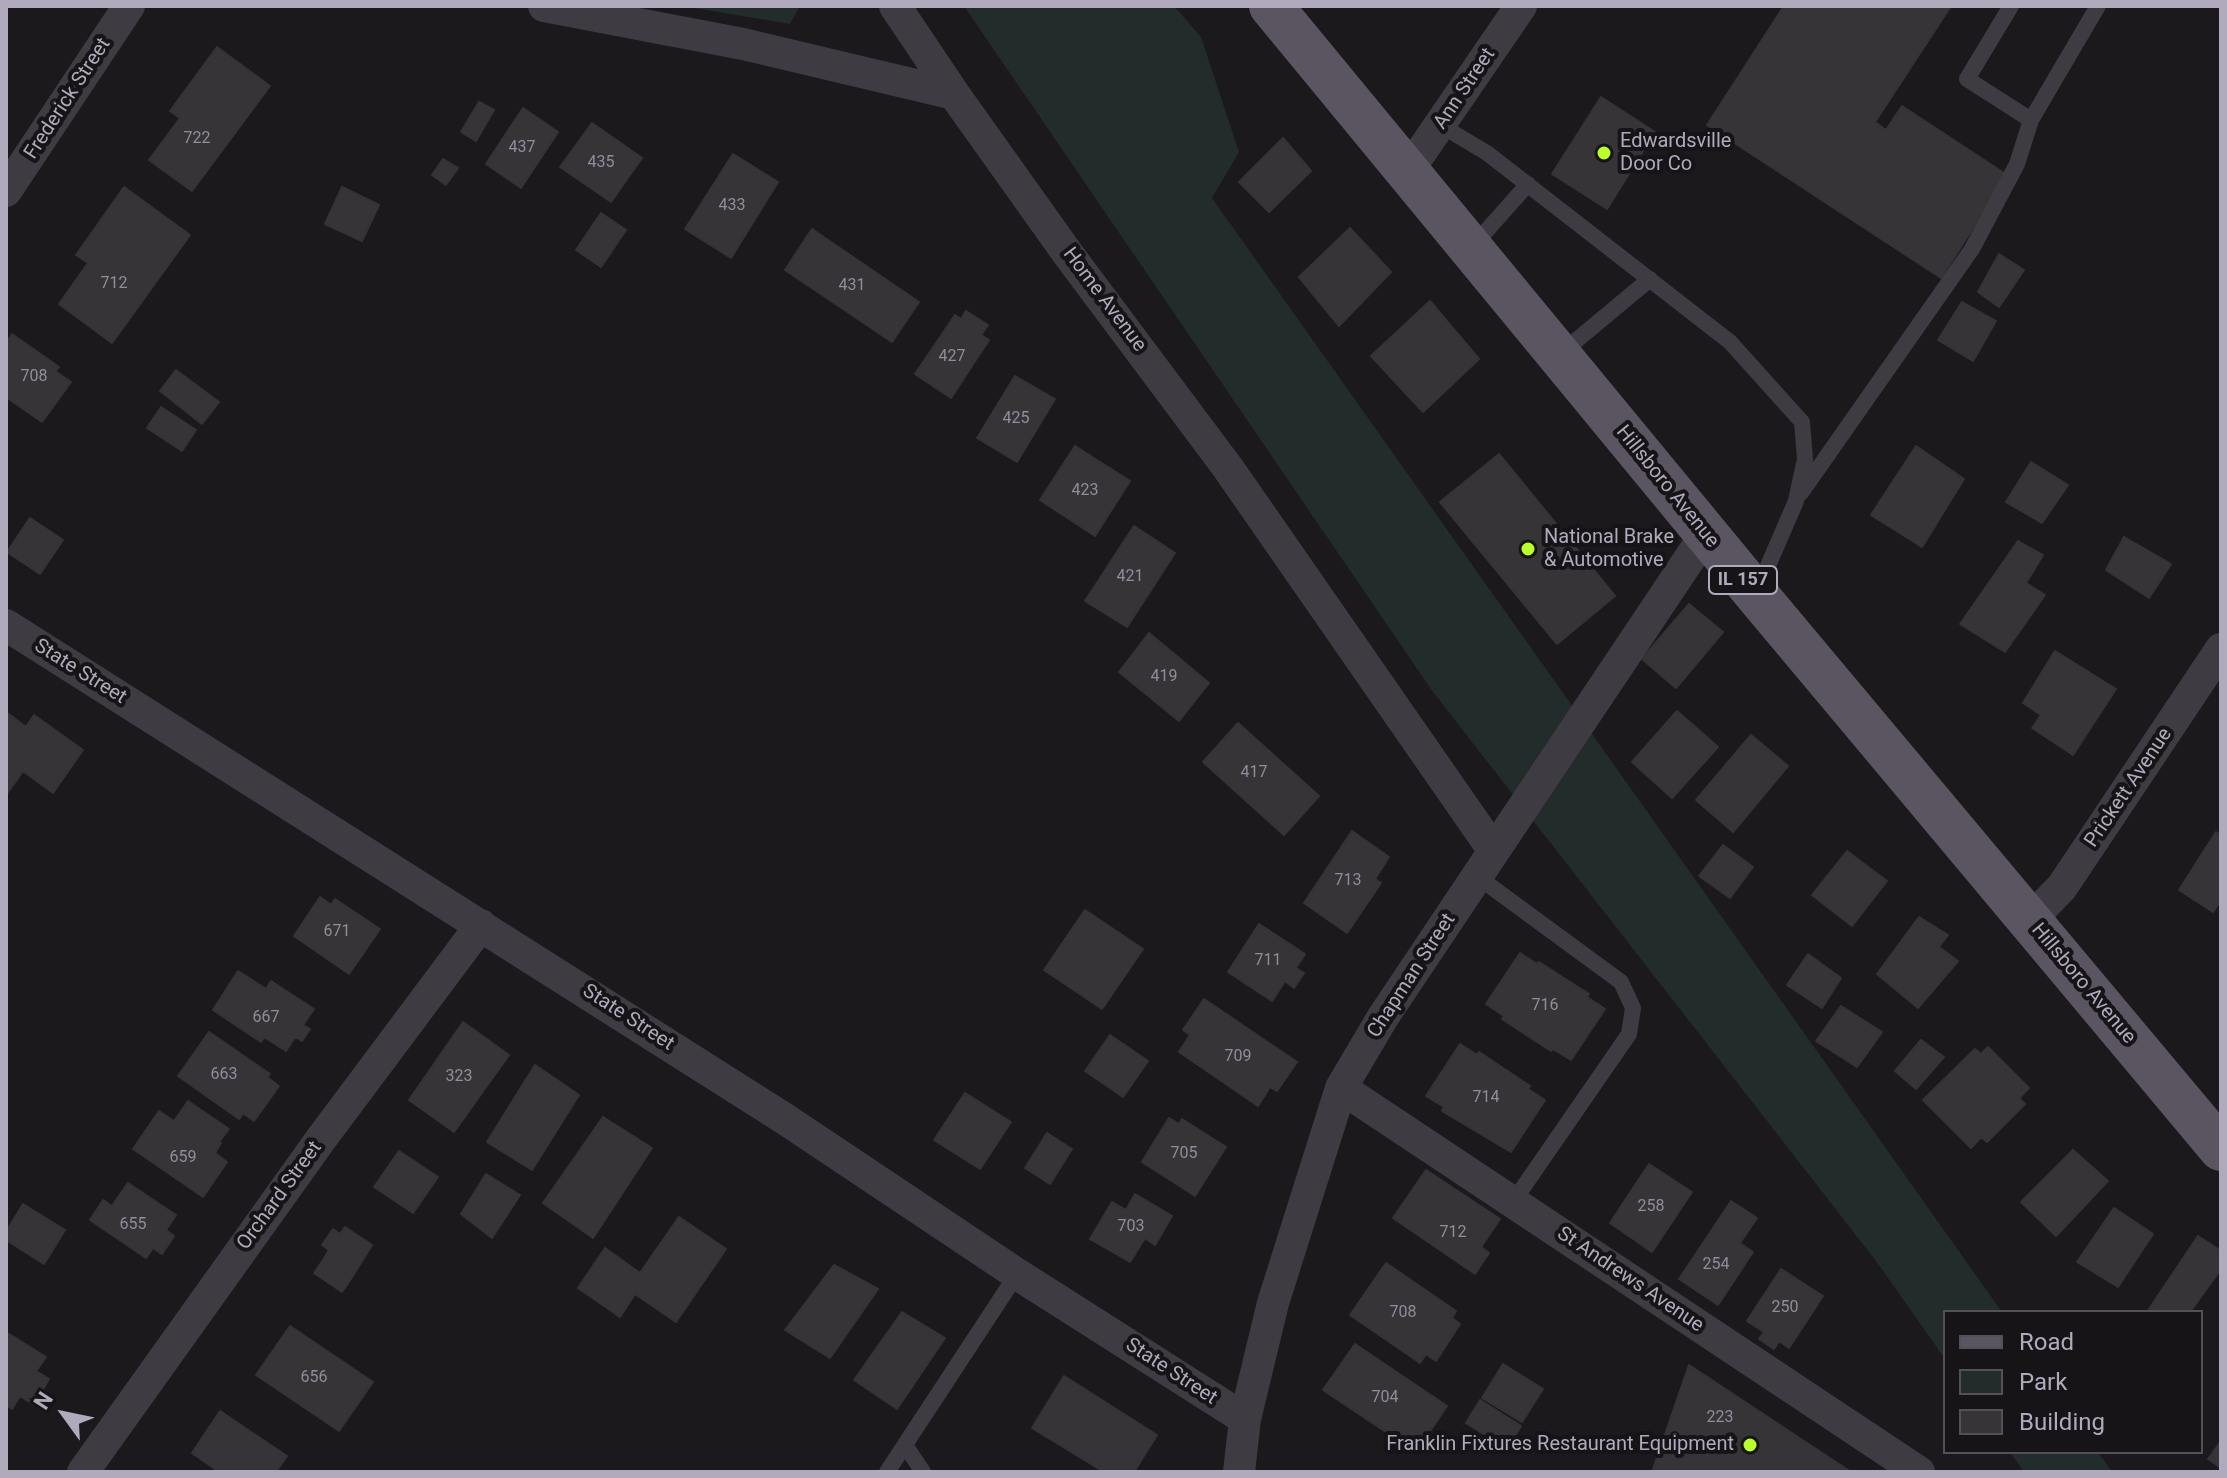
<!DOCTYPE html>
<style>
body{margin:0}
#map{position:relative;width:2227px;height:1478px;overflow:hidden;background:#1b191b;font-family:Roboto,sans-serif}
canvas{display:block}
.frame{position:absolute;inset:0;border:8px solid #b1aabc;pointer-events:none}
.legend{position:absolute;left:1943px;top:1310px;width:260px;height:144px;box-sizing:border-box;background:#161416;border:2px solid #545058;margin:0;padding:10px 14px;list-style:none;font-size:24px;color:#b1aabc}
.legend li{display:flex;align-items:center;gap:16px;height:40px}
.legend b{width:40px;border:2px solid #545058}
.north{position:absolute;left:24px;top:1374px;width:80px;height:80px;-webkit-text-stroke:6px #161416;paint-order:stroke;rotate:303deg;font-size:22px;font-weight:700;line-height:32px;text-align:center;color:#b1aabc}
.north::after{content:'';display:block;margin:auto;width:28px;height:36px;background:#b1aabc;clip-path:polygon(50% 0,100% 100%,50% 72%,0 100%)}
</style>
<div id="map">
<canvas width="2227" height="1478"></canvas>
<div class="frame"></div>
<ul class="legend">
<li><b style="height:10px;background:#5a5560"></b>Road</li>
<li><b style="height:22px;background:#222c2a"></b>Park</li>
<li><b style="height:22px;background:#363437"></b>Building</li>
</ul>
<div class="north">N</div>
</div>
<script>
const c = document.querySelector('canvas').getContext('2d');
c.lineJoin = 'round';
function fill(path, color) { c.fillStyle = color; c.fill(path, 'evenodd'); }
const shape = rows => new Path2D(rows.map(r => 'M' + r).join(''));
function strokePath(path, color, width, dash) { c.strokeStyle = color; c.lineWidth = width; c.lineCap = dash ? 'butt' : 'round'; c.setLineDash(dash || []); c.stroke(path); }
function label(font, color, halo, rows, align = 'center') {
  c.font = font + ' Roboto,sans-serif'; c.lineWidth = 8; c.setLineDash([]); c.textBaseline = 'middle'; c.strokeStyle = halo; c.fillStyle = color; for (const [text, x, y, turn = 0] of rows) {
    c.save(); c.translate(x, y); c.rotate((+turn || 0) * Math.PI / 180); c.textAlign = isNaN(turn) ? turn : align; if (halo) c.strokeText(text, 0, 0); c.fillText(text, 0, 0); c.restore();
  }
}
fill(shape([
 [682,6,800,6,790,24],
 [964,6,1174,6,1201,37,1239,152,1212,198,2002,1312,1945,1312,1945,1359,1876,1261,1433,692],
 [2010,1452,2098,1452,2112,1472,2024,1472]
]), '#222c2a');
const building = shape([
 [1784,6,1951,6,1875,122,1886,130,1902,106,2007,175,1941,278,1707,125,1784,6],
 [217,47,270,86,192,191,149,160,180,118,170,111,217,47],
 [1601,97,1655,132,1607,209,1552,174,1601,97],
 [479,102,494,110,476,141,461,132,479,102],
 [523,108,558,132,521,188,486,164,523,108],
 [592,123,642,158,611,202,560,167,592,123],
 [1283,138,1311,171,1269,212,1239,182,1283,138],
 [733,154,778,182,731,258,685,229,733,154],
 [443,159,458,168,446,185,432,175,443,159],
 [124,187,190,235,112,343,59,304,88,263,76,255,124,187],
 [342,187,379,205,362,241,325,224,342,187],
 [601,213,626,230,601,267,576,250,601,213],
 [1350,228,1391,272,1339,326,1299,277,1350,228],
 [812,229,919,302,892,342,785,270,812,229],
 [1999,254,2024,270,1999,307,1978,292,1999,254],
 [1430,301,1479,359,1423,412,1371,356,1430,301],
 [1962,302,1996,321,1973,361,1938,340,1962,302],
 [966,311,988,325,981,335,989,340,951,398,915,374,955,315,961,319,966,311],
 [12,334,59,367,55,371,71,382,42,422,6,397,6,337,9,339,12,334],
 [176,370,219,402,202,424,160,391,176,370],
 [1015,376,1055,399,1017,462,977,438,1015,376],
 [161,407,196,430,182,451,147,428,161,407],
 [1075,446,1130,481,1095,536,1040,500,1075,446],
 [1916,446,1964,479,1922,547,1871,515,1916,446],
 [1499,454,1615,596,1557,644,1440,502,1499,454],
 [2031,462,2068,485,2042,523,2006,502,2031,462],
 [30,518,63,540,40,574,7,552,30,518],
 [1134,526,1175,553,1127,627,1085,601,1134,526],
 [2124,537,2171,564,2149,598,2106,570,2124,537],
 [2018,541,2043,555,2026,583,2045,595,2005,652,1960,624,2018,541],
 [1689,604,1723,632,1676,688,1642,659,1689,604],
 [1149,633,1209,683,1179,721,1119,672,1149,633],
 [2055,651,2116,689,2073,755,2032,728,2041,715,2023,703,2055,651],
 [1677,711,1718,747,1672,798,1632,762,1677,711],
 [6,712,26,727,34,715,83,750,53,793,23,771,6,795,6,712],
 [1238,723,1319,796,1284,835,1203,762,1238,723],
 [1751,735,1788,766,1733,832,1696,800,1751,735],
 [1352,831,1389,857,1375,879,1381,883,1347,933,1304,903,1352,831],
 [2216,832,2221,835,2221,900,2213,912,2179,890,2216,832],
 [1723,845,1753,867,1730,898,1699,876,1723,845],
 [1847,851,1887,881,1852,926,1812,895,1847,851],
 [320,897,331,905,335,899,380,929,349,974,294,936,320,897],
 [1085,910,1143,949,1102,1009,1044,970,1085,910],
 [1919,917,1948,935,1939,947,1958,961,1918,1008,1877,974,1919,917],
 [1259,924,1305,954,1296,968,1304,973,1294,988,1285,981,1272,1001,1228,972,1259,924],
 [1520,953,1537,964,1539,962,1589,994,1587,997,1605,1009,1571,1060,1553,1049,1551,1051,1502,1019,1504,1016,1486,1004,1520,953],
 [1808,954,1841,978,1822,1008,1787,985,1808,954],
 [238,971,266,989,271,981,314,1009,303,1025,310,1029,302,1041,295,1037,286,1051,264,1037,261,1042,213,1010,238,971],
 [1204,999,1297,1062,1277,1091,1270,1087,1258,1106,1179,1052,1190,1035,1183,1030,1204,999],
 [1841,1006,1882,1032,1857,1067,1816,1041,1841,1006],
 [463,1022,509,1055,454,1132,409,1100,463,1022],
 [209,1032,270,1074,267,1077,279,1086,254,1121,243,1113,239,1119,178,1076,209,1032],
 [1110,1035,1148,1061,1123,1097,1085,1071,1110,1035],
 [1921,1040,1944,1057,1916,1089,1895,1071,1921,1040],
 [1460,1044,1477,1055,1479,1052,1530,1086,1528,1089,1545,1100,1511,1152,1442,1111,1444,1107,1426,1096,1460,1044],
 [1988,1047,2029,1088,2019,1098,2025,1104,1987,1142,1981,1137,1971,1148,1923,1100,1975,1049,1981,1054,1988,1047],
 [535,1065,579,1095,532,1170,487,1142,535,1065],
 [965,1093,1011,1122,980,1169,934,1140,965,1093],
 [188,1101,229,1129,219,1142,179,1114,188,1101],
 [159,1111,174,1121,179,1114,221,1143,215,1153,227,1162,203,1197,133,1149,159,1111],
 [603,1117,652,1148,593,1238,543,1203,603,1117],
 [1169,1118,1179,1124,1182,1119,1226,1147,1195,1196,1142,1162,1169,1118],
 [1047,1133,1072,1149,1050,1184,1025,1168,1047,1133],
 [2073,1150,2108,1181,2056,1236,2021,1202,2073,1150],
 [399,1151,438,1177,413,1213,374,1187,399,1151],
 [1649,1164,1692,1192,1652,1252,1610,1223,1649,1164],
 [1426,1170,1500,1219,1481,1247,1489,1253,1475,1274,1393,1218,1426,1170],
 [486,1174,520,1195,492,1238,461,1214,486,1174],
 [128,1183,176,1215,166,1230,174,1236,162,1254,153,1248,146,1258,90,1220,103,1200,112,1206,128,1183],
 [1135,1194,1172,1216,1155,1245,1145,1238,1130,1262,1090,1239,1112,1202,1126,1210,1135,1194],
 [1731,1201,1757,1218,1740,1243,1753,1252,1718,1305,1679,1279,1731,1201],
 [23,1204,65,1230,44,1264,6,1240,6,1232,23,1204],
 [2114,1208,2153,1234,2118,1287,2077,1262,2114,1208],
 [679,1217,726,1249,676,1322,635,1294,620,1317,578,1288,605,1248,640,1273,679,1217],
 [345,1227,372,1245,351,1279,323,1260,329,1250,322,1245,333,1229,340,1234,345,1227],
 [2198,1236,2221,1251,2221,1269,2190,1312,2147,1312,2198,1236],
 [323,1260,351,1279,342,1292,314,1273,323,1260],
 [1386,1263,1456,1311,1452,1318,1460,1324,1436,1361,1426,1354,1420,1363,1350,1315,1386,1263],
 [834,1265,878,1289,830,1358,785,1330,834,1265],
 [1781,1269,1823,1296,1789,1348,1779,1341,1774,1349,1759,1339,1764,1332,1747,1321,1781,1269],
 [902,1312,945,1338,897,1409,854,1380,902,1312],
 [290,1326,373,1382,339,1431,256,1375,290,1326],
 [6,1332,46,1357,36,1371,49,1379,34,1405,20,1396,12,1409,6,1405,6,1332],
 [1355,1344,1447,1406,1416,1452,1323,1390,1355,1344],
 [1503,1364,1543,1389,1522,1422,1482,1398,1503,1364],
 [1689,1365,1851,1472,1652,1472,1689,1365],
 [1064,1376,1157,1435,1134,1472,1104,1472,1032,1428,1064,1376],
 [1480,1400,1521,1426,1507,1449,1466,1423,1480,1400],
 [220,1411,287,1456,276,1472,219,1472,192,1453,220,1411],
 [2221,1441,2221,1468,2208,1459,2221,1441]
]);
fill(building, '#363437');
strokePath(building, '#363338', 2);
strokePath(shape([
 [2011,6,1967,79,2031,120],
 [1440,125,1487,153,1730,342,1802,422,1805,459,1796,501,1758,589],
 [1472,247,1528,184],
 [1560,354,1650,279],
 [1801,493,1972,249,2017,164,2031,120,2098,6],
 [1478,877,1621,982,1633,1008,1629,1034,1513,1202],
 [905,1445,923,1472],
 [887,1472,1017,1274]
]), '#3f3b43', 16);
strokePath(shape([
 [544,6,743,44,954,94,1068,254,1228,468,1494,851],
 [895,6,954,94],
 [1408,171,1521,6],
 [6,191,129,6],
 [6,625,785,1119,1017,1274,1245,1419],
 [2029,921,2062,887,2221,649],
 [1341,1088,1919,1472],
 [83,1472,321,1139,481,925],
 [1239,1472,1245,1419,1273,1303,1341,1088,1383,1017,1706,534]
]), '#3f3b43', 32);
strokePath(shape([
 [1271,6,1756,594,2221,1149]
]), '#5a5560', 44);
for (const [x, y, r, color] of [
 [1604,153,8,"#b9ff2d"],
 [1528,549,8,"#b9ff2d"],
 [1750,1445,8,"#b9ff2d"]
]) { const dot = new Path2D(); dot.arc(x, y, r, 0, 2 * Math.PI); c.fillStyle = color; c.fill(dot); strokePath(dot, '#161416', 3); }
label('16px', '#928c9b', null, [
 ["722",197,139],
 ["437",522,148],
 ["435",601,163],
 ["433",732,206],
 ["712",114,284],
 ["431",852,286],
 ["427",952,357],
 ["708",34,377],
 ["425",1016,419],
 ["423",1085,491],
 ["421",1130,577],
 ["419",1164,677],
 ["417",1254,773],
 ["713",1348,881],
 ["671",337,932],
 ["711",1268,961],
 ["716",1545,1006],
 ["667",266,1018],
 ["709",1238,1057],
 ["663",224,1075],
 ["323",459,1077],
 ["714",1486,1098],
 ["705",1184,1154],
 ["659",183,1158],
 ["258",1651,1207],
 ["655",133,1225],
 ["703",1131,1227],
 ["712",1453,1233],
 ["254",1716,1265],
 ["250",1785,1308],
 ["708",1403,1313],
 ["656",314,1378],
 ["704",1385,1398],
 ["223",1720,1418]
]);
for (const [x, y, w] of [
 [1743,580,68]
]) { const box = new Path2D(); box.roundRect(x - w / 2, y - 14, w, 28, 6); c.fillStyle = '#161416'; c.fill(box); strokePath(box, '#b1aabc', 2); }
label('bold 18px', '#b1aabc', null, [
 ["IL 157",1743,580]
]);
label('20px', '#b1aabc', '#161416', [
 ["Ann Street",1465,89,-56],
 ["Frederick Street",68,99,-57],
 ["Home Avenue",1104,300,53],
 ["Hillsboro Avenue",1667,487,51],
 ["State Street",80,672,32],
 ["Prickett Avenue",2129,788,-56],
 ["Chapman Street",1412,976,-57],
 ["Hillsboro Avenue",2083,984,50],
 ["State Street",628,1018,33],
 ["Orchard Street",280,1196,-54],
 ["St Andrews Avenue",1630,1280,34],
 ["State Street",1171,1372,33]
]);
label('20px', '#b1aabc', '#161416', [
 ["Edwardsville",1620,142],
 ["Door Co",1620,165],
 ["National Brake",1544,538],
 ["& Automotive",1544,561],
 ["Franklin Fixtures Restaurant Equipment",1734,1445,"right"]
], 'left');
</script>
